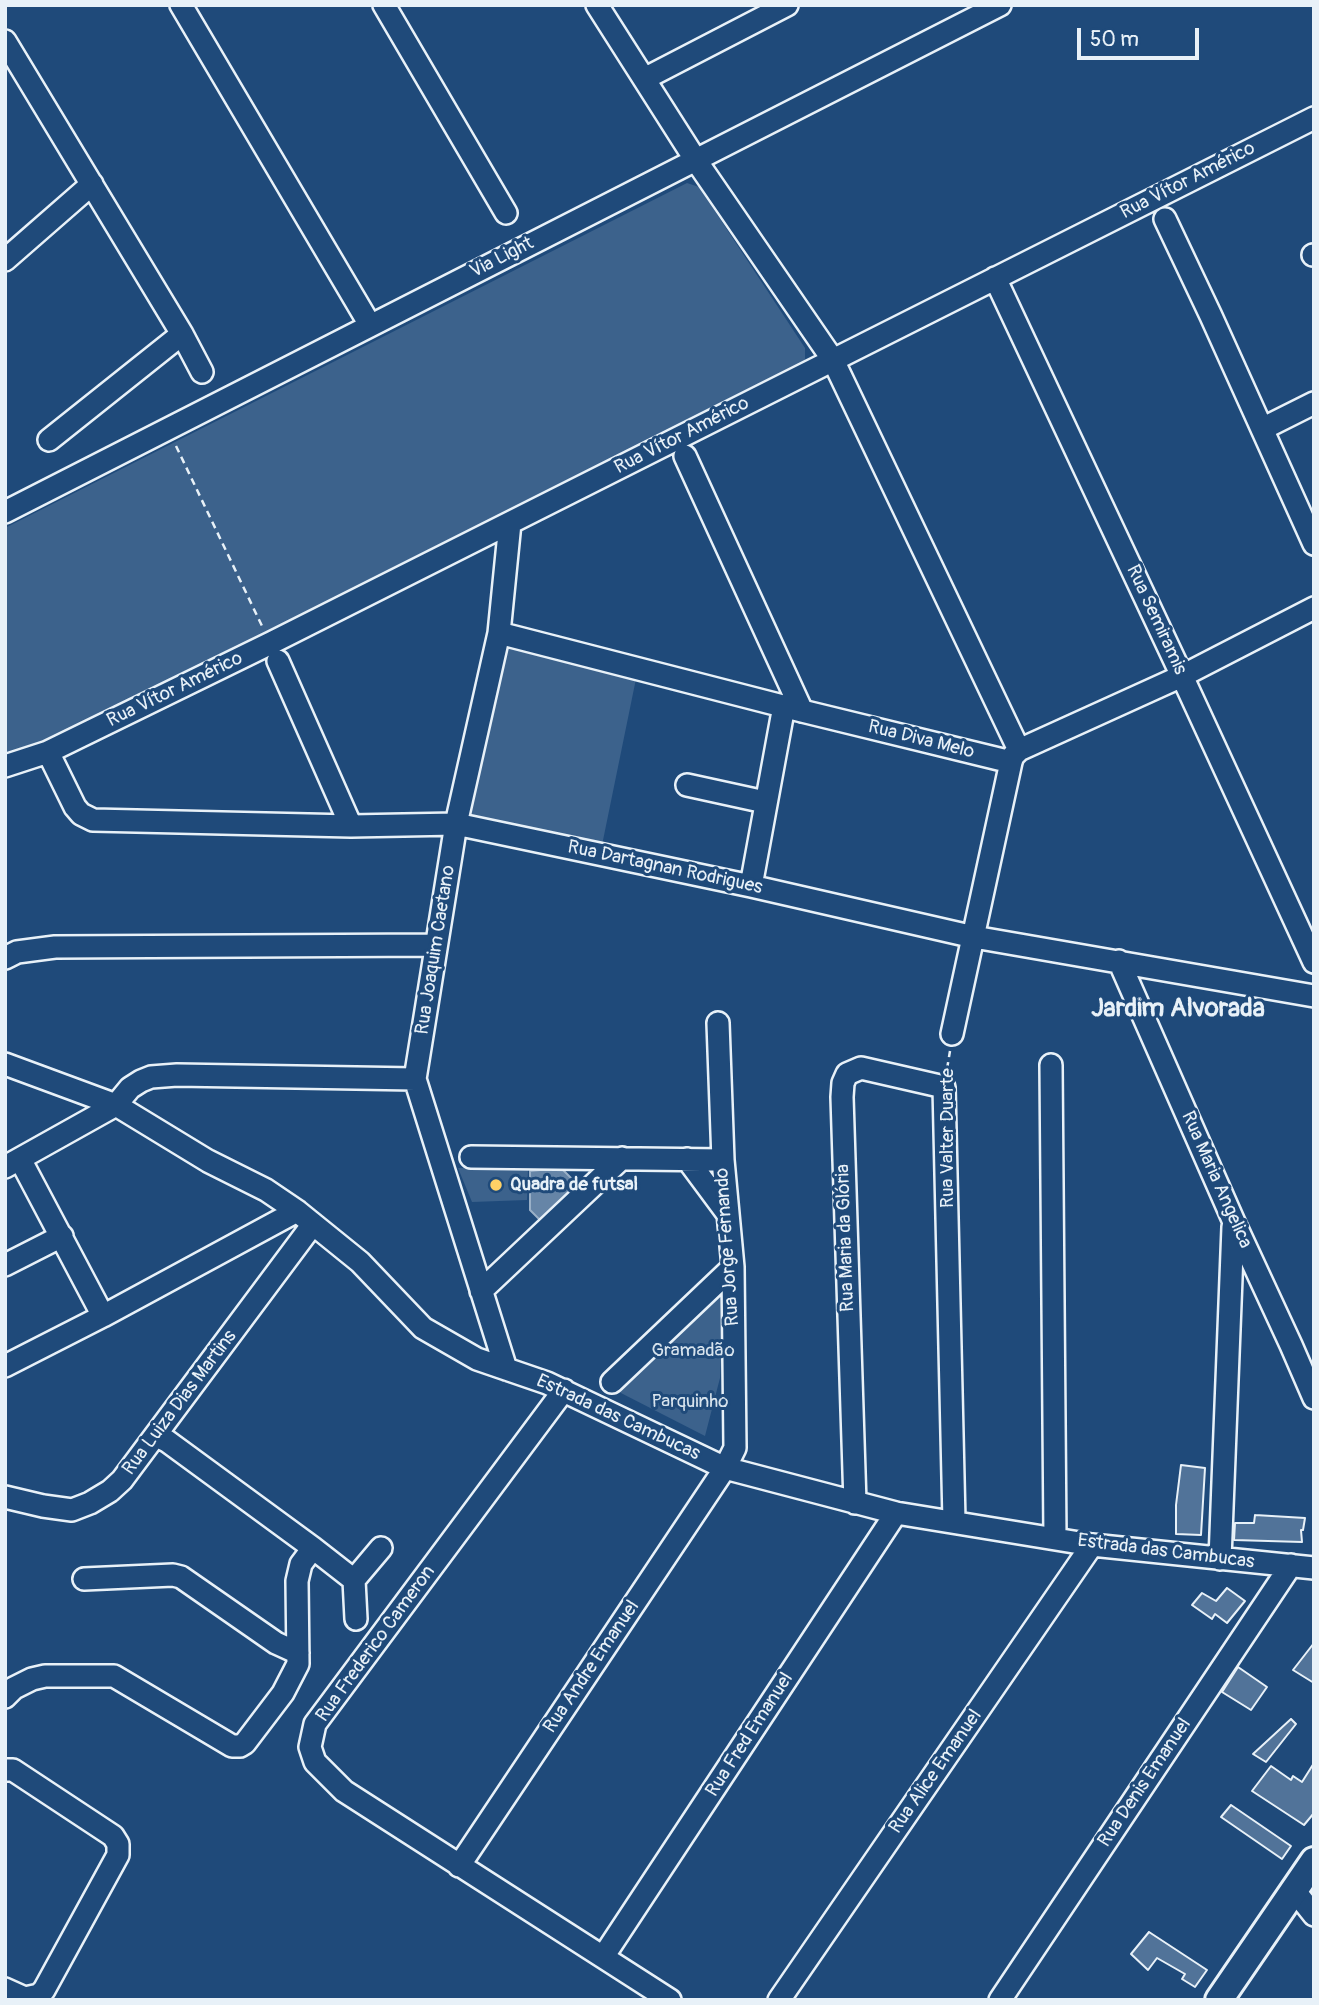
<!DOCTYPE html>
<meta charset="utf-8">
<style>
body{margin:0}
#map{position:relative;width:1319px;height:2005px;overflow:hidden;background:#1f4a7a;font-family:Pangolin,sans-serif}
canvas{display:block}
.frame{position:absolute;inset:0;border:7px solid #e8f1f8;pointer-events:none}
.scale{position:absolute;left:1077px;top:28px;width:122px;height:32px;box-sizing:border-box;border:4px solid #e8f1f8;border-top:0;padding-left:9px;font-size:21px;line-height:24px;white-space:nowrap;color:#e8f1f8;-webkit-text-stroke:5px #1f4a7a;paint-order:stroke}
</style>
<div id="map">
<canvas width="1319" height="2005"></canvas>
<div class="frame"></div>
<div class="scale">50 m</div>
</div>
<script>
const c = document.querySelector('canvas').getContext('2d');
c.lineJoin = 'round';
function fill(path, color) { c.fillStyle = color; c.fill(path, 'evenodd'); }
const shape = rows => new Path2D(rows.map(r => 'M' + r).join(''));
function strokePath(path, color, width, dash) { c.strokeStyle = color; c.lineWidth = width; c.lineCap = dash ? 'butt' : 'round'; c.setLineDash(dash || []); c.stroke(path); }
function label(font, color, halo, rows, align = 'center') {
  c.font = font + ' Pangolin,sans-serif'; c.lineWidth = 6; c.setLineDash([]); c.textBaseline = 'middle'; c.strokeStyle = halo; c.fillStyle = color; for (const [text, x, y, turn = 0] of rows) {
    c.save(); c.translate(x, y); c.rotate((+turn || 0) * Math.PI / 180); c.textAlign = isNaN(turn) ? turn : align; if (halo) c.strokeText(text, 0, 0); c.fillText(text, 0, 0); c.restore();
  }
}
fill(shape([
 [687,183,699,187,805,348,805,359,803,370,450,549,404,564,341,595,314,618,5,764,5,528],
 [499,633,638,669,600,855,456,824],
 [458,1168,528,1169,527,1200,472,1202],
 [725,1285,720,1378,705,1436,619,1392,618,1380]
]), '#3c628c');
const water = shape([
 [561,1168,571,1178,569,1194,542,1222,530,1210,530,1171,561,1168]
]);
fill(water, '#6685a7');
strokePath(water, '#9ab0c7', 2);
const building = shape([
 [1181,1465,1205,1468,1201,1535,1176,1534,1176,1505,1181,1465],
 [1255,1515,1305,1518,1303,1530,1301,1530,1302,1542,1234,1540,1235,1523,1254,1523,1255,1515],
 [1227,1588,1245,1601,1227,1623,1215,1614,1212,1619,1192,1605,1202,1593,1216,1601,1227,1588],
 [1314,1643,1314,1683,1293,1670,1314,1643],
 [1238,1667,1267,1687,1251,1710,1222,1692,1238,1667],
 [1291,1719,1296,1724,1266,1762,1253,1754,1291,1719],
 [1314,1763,1314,1813,1304,1825,1252,1791,1271,1766,1291,1780,1293,1776,1302,1782,1314,1763],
 [1231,1805,1291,1846,1282,1859,1221,1817,1231,1805],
 [1149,1932,1207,1970,1195,1987,1182,1979,1185,1974,1157,1958,1148,1970,1131,1954,1149,1932]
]);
fill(building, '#517399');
strokePath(building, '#e8f1f8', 2);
const minor = shape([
 [181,5,370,325],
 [384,5,506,213],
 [597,5,695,159,833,360,1019,750],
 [5,41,182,334,202,372],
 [644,79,787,5],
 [1165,219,1211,316,1314,544],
 [1313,255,1314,255],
 [5,260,92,184],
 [995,278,1182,676,1314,962],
 [1262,429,1314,403],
 [49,440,182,334],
 [685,456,802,711],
 [5,512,1000,5],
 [499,633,802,711,1011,762,1013,756,1019,750,1182,676,1314,608],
 [278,661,351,826],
 [48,752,75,807,81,814,93,820,351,826,456,824,751,886,974,937,1314,996],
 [5,766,48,752,271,643,1314,118],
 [687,785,765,802],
 [751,886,784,706],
 [5,958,17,952,55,947,436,945],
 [1119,961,1234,1222,1291,1345,1314,1398],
 [952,1034,1011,762],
 [5,1064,116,1105,208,1161,266,1190,297,1211,360,1262,423,1328,477,1359,547,1383,725,1468,896,1513,1092,1545,1314,1568],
 [1051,1065,1055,1538],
 [471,1157,723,1160],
 [20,1159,103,1316],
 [687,1159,727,1213],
 [5,1167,116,1105,130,1088,141,1081,151,1077,177,1075,415,1079],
 [5,1265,62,1236],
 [481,1291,622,1158],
 [5,1366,103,1316,297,1211],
 [506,1369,415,1079,456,824,499,633,510,523],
 [612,1382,733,1267],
 [564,1390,315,1724,310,1747,315,1762,344,1791,670,2000],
 [157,1436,167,1441,313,1548,354,1580],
 [5,1497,43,1506,72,1510,90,1503,110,1491,122,1480,313,1224],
 [855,1503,842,1097,843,1083,847,1074,861,1068,944,1087,954,1521],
 [1220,1559,1233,1227],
 [84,1579,173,1575,181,1577,276,1643,298,1653],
 [356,1619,354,1580,381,1548],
 [5,1697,14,1688,32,1679,45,1676,114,1676,232,1746,240,1746,245,1743,283,1693,298,1664,297,1581,301,1564,313,1548],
 [5,1770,13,1770,113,1836,118,1844,118,1855,44,1990,39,1995,25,1998,5,1989],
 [459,1866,725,1468,735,1448,733,1267,723,1160,718,1023],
 [1294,1890,1314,1915],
 [603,1957,896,1513],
 [779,2000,1092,1545],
 [1000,2000,1291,1565]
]);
const major = shape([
 [1219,2000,1314,1861]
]);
strokePath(minor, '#e8f1f8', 26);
strokePath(major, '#e8f1f8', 32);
strokePath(shape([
 [176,446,262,626],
 [947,1069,950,1051]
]), '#e8f1f8', 2.5, [7, 5]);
strokePath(minor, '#1f4a7a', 21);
strokePath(major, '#1f4a7a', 26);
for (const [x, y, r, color] of [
 [496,1185,7,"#ffd166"]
]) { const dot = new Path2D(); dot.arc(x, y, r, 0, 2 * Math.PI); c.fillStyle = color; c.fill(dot); strokePath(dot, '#1f4a7a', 2.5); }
label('19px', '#e8f1f8', '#1f4a7a', [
 ["Rua Vítor Américo",1188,181,-27],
 ["Via Light",502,258,-27],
 ["Rua Vítor Américo",682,436,-27],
 ["Rua Semiramis",1156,620,65],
 ["Rua Vítor Américo",175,690,-26],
 ["Rua Diva Melo",921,740,14],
 ["Rua Dartagnan Rodrigues",665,868,12],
 ["Rua Joaquim Caetano",436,950,-81],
 ["Rua Valter Duarte",948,1138,-90],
 ["Rua Maria Angelica",1216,1180,66],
 ["Rua Maria da Glória",846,1238,-92],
 ["Rua Jorge Fernando",728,1247,-94],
 ["Rua Luiza Dias Martins",180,1403,-53],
 ["Estrada das Cambucas",618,1418,25],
 ["Estrada das Cambucas",1166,1552,7],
 ["Rua Frederico Cameron",376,1644,-54],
 ["Rua Andre Emanuel",592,1667,-56],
 ["Rua Fred Emanuel",750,1735,-57],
 ["Rua Alice Emanuel",936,1772,-55],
 ["Rua Denis Emanuel",1145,1783,-56]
]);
label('bold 19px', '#e8f1f8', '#1f4a7a', [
 ["Quadra de futsal",510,1185]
], 'left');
label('19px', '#d7e3ed', '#1f4a7a', [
 ["Gramadão",693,1351],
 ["Parquinho",690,1402]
]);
label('bold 26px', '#e8f1f8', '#1f4a7a', [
 ["Jardim Alvorada",1178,1009]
]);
</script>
